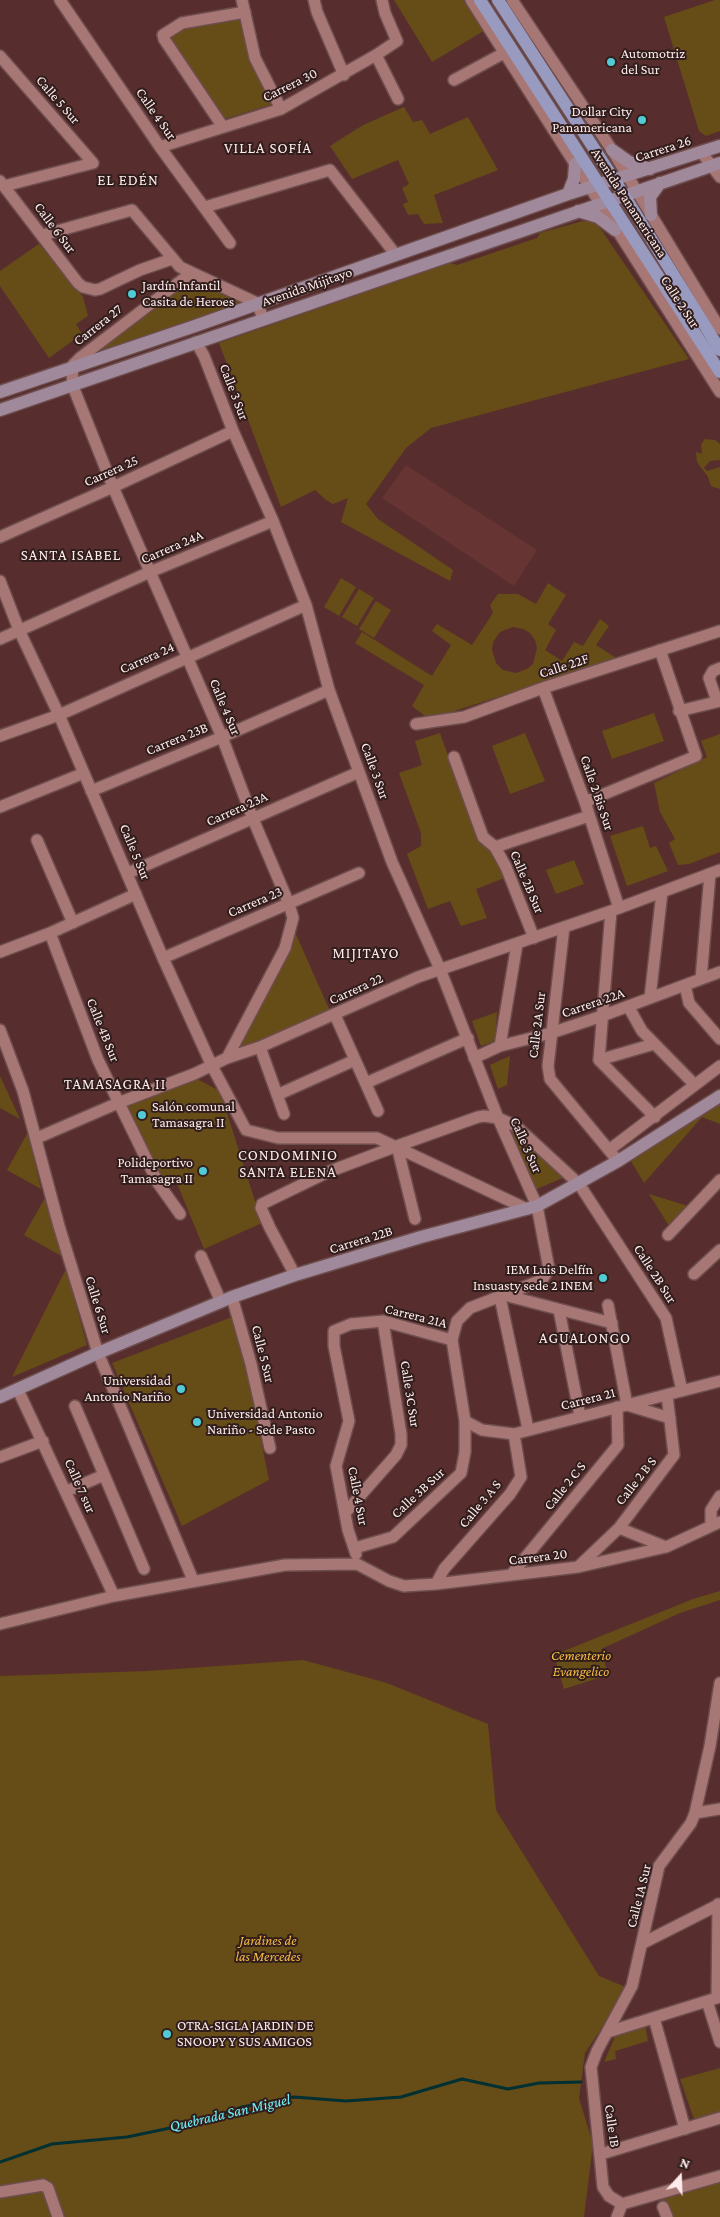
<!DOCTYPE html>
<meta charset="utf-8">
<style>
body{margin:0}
#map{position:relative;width:720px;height:2217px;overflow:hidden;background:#572e2d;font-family:"Crimson Pro",serif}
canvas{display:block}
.north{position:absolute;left:655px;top:2152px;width:50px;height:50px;-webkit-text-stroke:4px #301d1c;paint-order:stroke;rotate:20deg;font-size:14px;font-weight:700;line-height:20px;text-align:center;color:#fdeceb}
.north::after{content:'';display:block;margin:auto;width:18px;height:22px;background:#fdeceb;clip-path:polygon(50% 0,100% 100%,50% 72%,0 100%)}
</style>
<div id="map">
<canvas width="720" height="2217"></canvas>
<div class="north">N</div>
</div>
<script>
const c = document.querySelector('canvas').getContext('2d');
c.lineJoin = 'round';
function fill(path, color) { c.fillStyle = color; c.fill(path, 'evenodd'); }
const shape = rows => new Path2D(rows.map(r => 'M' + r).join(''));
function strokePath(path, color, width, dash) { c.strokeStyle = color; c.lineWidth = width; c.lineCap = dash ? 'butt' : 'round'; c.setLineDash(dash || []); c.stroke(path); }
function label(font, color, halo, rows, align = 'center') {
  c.font = font + ' "Crimson Pro",serif'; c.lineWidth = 4; c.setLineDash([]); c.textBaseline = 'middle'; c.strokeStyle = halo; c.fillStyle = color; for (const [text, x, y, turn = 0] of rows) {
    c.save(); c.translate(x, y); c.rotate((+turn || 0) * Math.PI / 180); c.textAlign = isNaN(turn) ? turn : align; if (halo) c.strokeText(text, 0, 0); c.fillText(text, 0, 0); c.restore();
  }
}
fill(shape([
 [406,465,537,550,514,586,382,498]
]), '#653433');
fill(shape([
 [394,0,467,0,487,29,432,62],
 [715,0,720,0,720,131,706,136,699,131,664,17],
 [242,17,273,104,221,120,166,39,185,28],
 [404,107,413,122,422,120,430,134,468,117,498,170,434,195,443,223,424,224,418,214,408,215,403,204,408,202,402,188,409,184,398,160,352,179,330,146,363,125],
 [583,221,596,222,689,359,431,428,406,448,366,504,378,519,453,570,450,581,341,522,348,498,333,504,326,500,315,490,281,507,219,343,450,263,457,265,537,238,540,233],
 [39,244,83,297,88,316,76,324,82,334,49,358,0,286,0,271],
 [192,281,244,303,102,351,104,345],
 [705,439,715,440,720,444,720,460,710,461,704,468,707,471,720,467,720,489,711,486,708,477,697,462,696,452,702,454,701,444],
 [341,578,356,587,339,616,324,607],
 [548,583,566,595,548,624,556,630,545,650,562,661,574,642,583,646,600,619,609,626,596,645,618,659,429,719,412,706,424,685,355,643,362,632,432,676,451,645,432,631,437,624,472,645,493,613,490,605,498,594,518,594,536,604],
 [513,627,523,629,530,633,535,640,537,648,533,664,527,669,516,673,503,670,496,663,492,650,493,642,500,632],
 [359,589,374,598,357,626,342,617],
 [376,601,391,610,374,638,359,629],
 [654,713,664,741,612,759,602,731],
 [440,733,478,842,496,856,507,877,476,889,487,918,461,926,450,901,428,909,407,854,421,846,421,833,399,773,422,765,415,741],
 [525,733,545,781,510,794,492,746],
 [720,734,720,852,689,864,678,865,669,843,675,839,660,812,654,783,707,757,701,741],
 [643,826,650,848,656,846,668,871,627,886,610,836],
 [574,860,584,884,556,894,546,870],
 [294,930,330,1011,239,1049,255,1011],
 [497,1012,495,1041,481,1046,472,1021],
 [510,1056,507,1085,498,1089,490,1065],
 [0,1076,20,1119,0,1108],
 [195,1078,220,1091,262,1223,204,1249,176,1181,165,1182,125,1103],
 [720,1101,720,1124,702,1117,644,1183,631,1161],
 [506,1125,515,1130,565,1177,532,1191],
 [28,1132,41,1189,7,1170],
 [649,1194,688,1206,671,1229],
 [45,1198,65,1258,24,1235],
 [66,1269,87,1345,12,1377],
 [232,1317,239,1332,269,1480,182,1526,112,1363],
 [720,1591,720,1600,680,1613,601,1649,608,1675,564,1689,554,1655,693,1599],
 [303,1660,387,1683,488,1724,496,1810,599,1976,628,1988,585,2053,579,2098,593,2144,584,2217,0,2217,0,1676,148,1671],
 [645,2025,648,2041,615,2051,616,2059,604,2062,615,2037],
 [720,2068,720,2114,695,2122,680,2079],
 [720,2181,720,2217,671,2217,662,2199]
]), '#664c17');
strokePath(shape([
 [0,2162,52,2144,127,2137,199,2122,242,2107,294,2097,346,2101,401,2097,462,2079,508,2089,539,2083,581,2082]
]), '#013033', 3);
const street = shape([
 [60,0,160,147,230,243],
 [242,0,255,58,281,109],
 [314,0,317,12,344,75],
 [471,0,720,392],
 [512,0,612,150,720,329],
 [376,55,398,99],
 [0,56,93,163,4,186],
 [454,80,504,53],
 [223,127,164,39,163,35,182,23,245,12],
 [160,147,281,109,376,55,397,41,385,13,382,0],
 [702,153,720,177],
 [0,181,78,283,83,287,95,290,100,289,140,270,172,259],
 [205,207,330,170,396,255],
 [43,235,132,210,180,267,257,303,263,318],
 [191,273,81,357,73,365,72,384,113,487,222,737,253,819,289,904,293,918,285,948,227,1058],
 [196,342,204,356,233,431,273,521,306,605,329,690,392,862,440,969,498,1118,537,1206,549,1269,542,1280,470,1308,457,1321,452,1340,465,1421,465,1452,461,1473,393,1537,355,1548],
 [0,537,113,487,233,431],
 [0,581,19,630,59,715,163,958,212,1066,246,1130,278,1138,377,1138,527,1209],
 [0,639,150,572,273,521],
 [543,688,585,802,619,908],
 [717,701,709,678,713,671,720,668],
 [679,711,720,701],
 [416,724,464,717,543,688,720,631],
 [0,736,59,715,306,605],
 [454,757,483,837,495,847,506,867,534,938],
 [91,791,222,737,329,690],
 [585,802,696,756,660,650],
 [0,807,84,773],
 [37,840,73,923],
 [495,847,589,816],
 [128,873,359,772],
 [611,911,599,1060,655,1117],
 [564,927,548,1066,550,1079,618,1161],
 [50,933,98,1060,158,1183,180,1214],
 [0,952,50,933,136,894],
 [163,958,359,873],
 [701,979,710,874],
 [685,985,689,1003,720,1039],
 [650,998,662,892],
 [628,1006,642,1031,695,1085],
 [335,1015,378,1111],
 [0,1030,23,1091,59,1226,98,1353,193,1580],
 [500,1046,517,944],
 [260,1047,284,1114],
 [474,1058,500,1046,551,1033,602,1016,720,972],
 [599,1060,654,1044],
 [366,1083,468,1038],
 [277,1095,355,1060],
 [37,1138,118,1103,194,1074,227,1058,260,1047,418,977,611,911,720,870],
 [397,1146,415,1219],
 [609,1150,720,1066],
 [668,1235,720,1180],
 [201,1256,221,1302],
 [694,1274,720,1250],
 [295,1275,270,1228,261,1208,262,1204,328,1172,397,1146,478,1117,484,1116,498,1118,516,1126,579,1184,666,1318,682,1391],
 [504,1295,612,1323],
 [232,1297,251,1364,270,1448],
 [500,1297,528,1429],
 [608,1305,627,1405,670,1418],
 [559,1310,580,1416],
 [18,1390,114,1596],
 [75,1406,144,1569],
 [465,1421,482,1430,514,1434,720,1381],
 [0,1457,43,1441],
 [67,1491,104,1475],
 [345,1513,396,1455,401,1445,401,1434,383,1321],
 [711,1526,711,1510,720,1496],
 [619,1528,666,1547],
 [356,1554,348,1530,336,1466,349,1421,334,1346,334,1331,351,1324,383,1321,452,1340],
 [578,1567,619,1528,674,1455,667,1395],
 [511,1575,618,1445,617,1407],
 [436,1584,444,1569,510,1494,521,1477,514,1434],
 [0,1624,114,1596,285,1565,357,1564,389,1581,404,1586,436,1584,578,1567,666,1547,720,1522],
 [695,1813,720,1809],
 [643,1943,720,1904],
 [717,1998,718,1904],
 [707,2001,720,2042],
 [654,2018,685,2129],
 [608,2032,720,1997],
 [601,2154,720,2118],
 [0,2192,43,2185,48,2188,58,2217],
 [622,2204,609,2196,603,2187,591,2067,597,2051,632,1986,659,1866,691,1823,695,1813,710,1746,720,1683],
 [622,2204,720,2176],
 [663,2207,667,2217],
 [617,2217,622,2204]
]);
const secondary = shape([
 [612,150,629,162,650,169],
 [568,194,574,179,575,164],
 [578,211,598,217,615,230],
 [651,215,650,197,660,183],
 [0,392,195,326,568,194,720,146],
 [0,410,720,163],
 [0,1397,98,1353,232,1297,295,1275,421,1237,537,1206,618,1161,720,1096]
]);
const primary = shape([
 [480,0,720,372],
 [498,0,624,195,720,350]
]);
strokePath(street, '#6d4d4d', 14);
strokePath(secondary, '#6d4d4d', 15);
strokePath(primary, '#6d4d4d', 15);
strokePath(street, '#a77775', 11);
strokePath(secondary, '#a0899a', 12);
strokePath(primary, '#989ac0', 12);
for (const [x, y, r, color] of [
 [611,62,5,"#51ccd4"],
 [642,120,5,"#51ccd4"],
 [132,294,5,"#51ccd4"],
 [142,1115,5,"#51ccd4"],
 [203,1171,5,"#51ccd4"],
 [603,1278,5,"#51ccd4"],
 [181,1389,5,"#51ccd4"],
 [197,1422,5,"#51ccd4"],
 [167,2034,5,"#51ccd4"]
]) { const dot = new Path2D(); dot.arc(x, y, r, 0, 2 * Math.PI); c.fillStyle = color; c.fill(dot); strokePath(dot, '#301d1c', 2); }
label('14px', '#fdeceb', '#301d1c', [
 ["Automotriz",621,54],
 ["del Sur",621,70],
 ["Dollar City",632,112,"right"],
 ["Panamericana",632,128,"right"],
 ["Jardín Infantil",142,286],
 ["Casita de Heroes",142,302],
 ["Salón comunal",152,1107],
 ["Tamasagra II",152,1123],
 ["Polideportivo",193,1163,"right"],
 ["Tamasagra II",193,1179,"right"],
 ["IEM Luis Delfín",593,1270,"right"],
 ["Insuasty sede 2 INEM",593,1286,"right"],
 ["Universidad",171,1381,"right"],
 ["Antonio Nariño",171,1397,"right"],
 ["Universidad Antonio",207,1414],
 ["Nariño - Sede Pasto",207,1430],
 ["OTRA-SIGLA JARDIN DE",177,2026],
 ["SNOOPY Y SUS AMIGOS",177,2042]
], 'left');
label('14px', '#fdeceb', '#301d1c', [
 ["Carrera 30",290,85,-26],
 ["Calle 5 Sur",58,100,49],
 ["Calle 4 Sur",156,114,55],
 ["Carrera 26",663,149,-18],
 ["Avenida Panamericana",629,203,57],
 ["Calle 6 Sur",55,228,53],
 ["Avenida Mijitayo",307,287,-19],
 ["Calle 2 Sur",680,302,57],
 ["Carrera 27",98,325,-38],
 ["Calle 3 Sur",234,392,69],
 ["Carrera 25",111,471,-24],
 ["Carrera 24A",172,547,-23],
 ["Carrera 24",147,658,-24],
 ["Calle 22F",564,666,-18],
 ["Calle 4 Sur",225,707,67],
 ["Carrera 23B",177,739,-22],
 ["Calle 3 Sur",375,771,70],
 ["Calle 2 Bis Sur",597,793,71],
 ["Carrera 23A",237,809,-24],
 ["Calle 5 Sur",135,852,67],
 ["Calle 2B Sur",527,882,67],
 ["Carrera 23",255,902,-23],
 ["Carrera 22",356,989,-24],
 ["Carrera 22A",593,1003,-19],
 ["Calle 2A Sur",537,1025,-83],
 ["Calle 4B Sur",103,1030,68],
 ["Calle 3 Sur",526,1145,66],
 ["Carrera 22B",361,1240,-17],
 ["Calle 2B Sur",655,1274,57],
 ["Calle 6 Sur",98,1305,73],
 ["Carrera 21A",416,1316,14],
 ["Calle 5 Sur",263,1354,76],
 ["Calle 3C Sur",410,1394,81],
 ["Carrera 21",588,1399,-14],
 ["Calle 2 B S",636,1481,-52],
 ["Calle 7 sur",80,1486,66],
 ["Calle 2 C S",565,1486,-51],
 ["Calle 3B Sur",418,1493,-43],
 ["Calle 4 Sur",358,1496,79],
 ["Calle 3 A S",480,1504,-50],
 ["Carrera 20",538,1557,-7],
 ["Calle 1A Sur",639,1896,-76],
 ["Calle 1B",612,2126,82]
]);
label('italic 14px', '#f8bd45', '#301d1c', [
 ["Cementerio",581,1656],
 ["Evangelico",581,1672],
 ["Jardines de",268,1941],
 ["las Mercedes",268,1957]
]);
c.letterSpacing = '1px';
label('15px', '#fdeceb', '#301d1c', [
 ["VILLA SOFÍA",268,148],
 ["EL EDÉN",128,180],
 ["SANTA ISABEL",71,555],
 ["MIJITAYO",366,953],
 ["TAMASAGRA II",115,1084],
 ["CONDOMINIO",288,1155],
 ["SANTA ELENA",288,1172],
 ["AGUALONGO",585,1338]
]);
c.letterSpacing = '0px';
label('italic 15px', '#6ef5fe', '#301d1c', [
 ["Quebrada San Miguel",230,2113,-13]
]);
</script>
